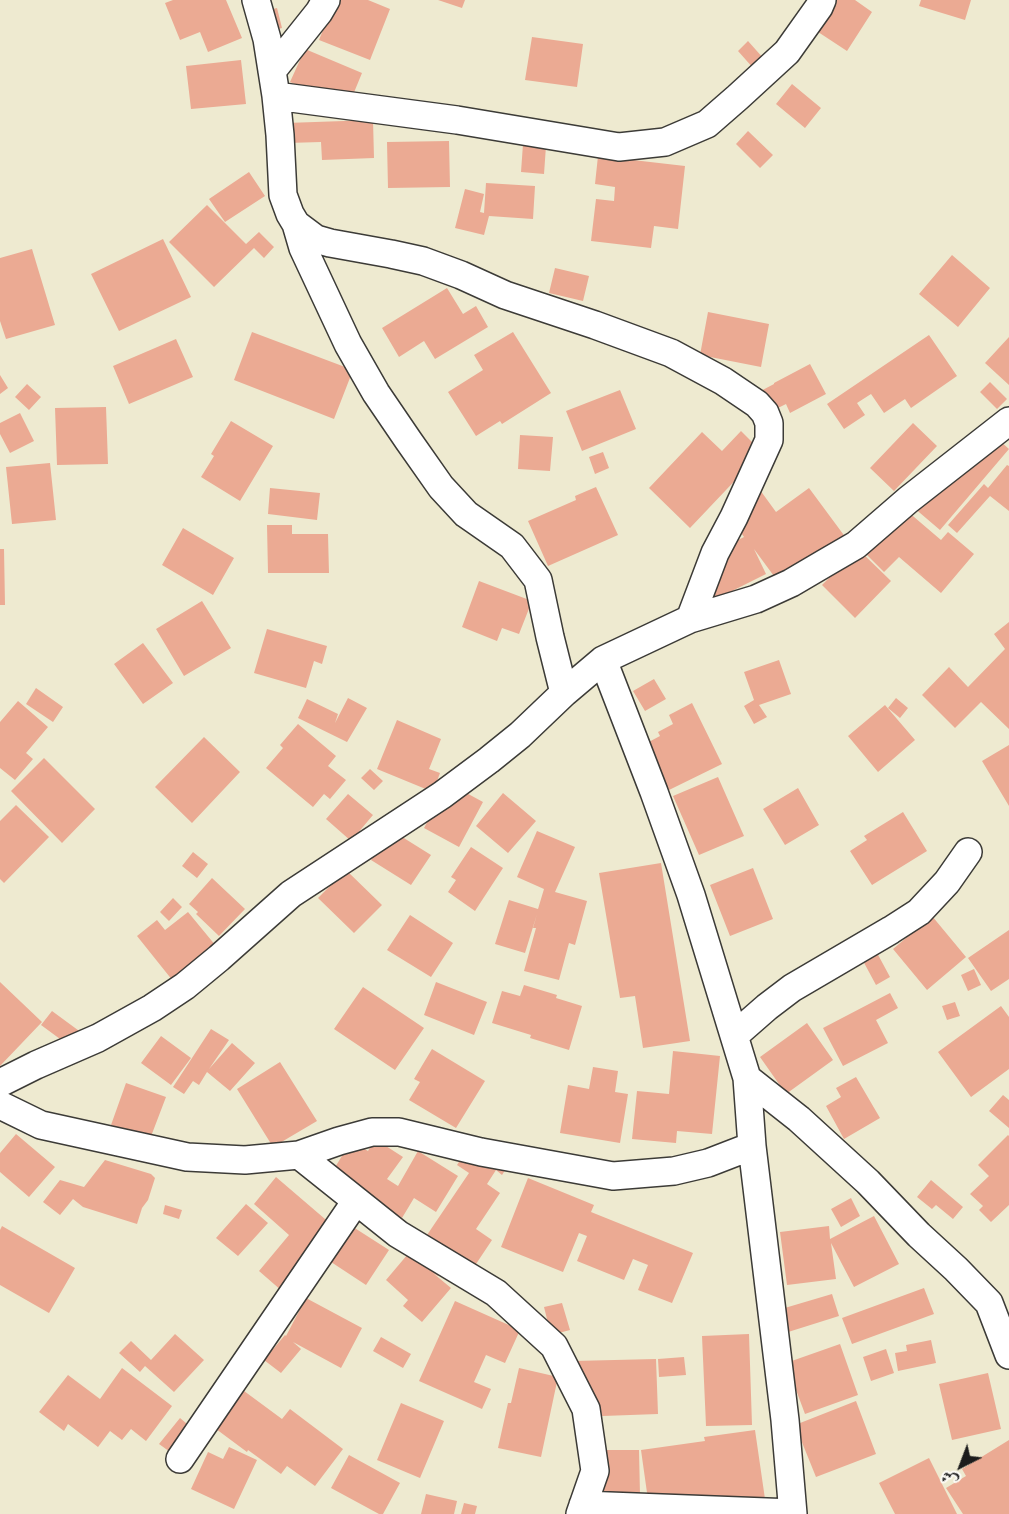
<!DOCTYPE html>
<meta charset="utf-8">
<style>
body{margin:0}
#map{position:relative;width:1009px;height:1514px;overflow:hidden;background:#eeead0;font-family:"Gentium Book Plus",Amiri,serif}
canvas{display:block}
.north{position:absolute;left:931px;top:1436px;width:60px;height:60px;-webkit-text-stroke:4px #fdfcf7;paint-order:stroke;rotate:222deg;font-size:16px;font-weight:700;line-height:24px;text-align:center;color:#1c1c1c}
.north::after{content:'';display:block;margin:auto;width:21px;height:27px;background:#1c1c1c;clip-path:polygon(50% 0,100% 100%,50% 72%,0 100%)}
</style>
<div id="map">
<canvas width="1009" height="1514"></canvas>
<div class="north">ش</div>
</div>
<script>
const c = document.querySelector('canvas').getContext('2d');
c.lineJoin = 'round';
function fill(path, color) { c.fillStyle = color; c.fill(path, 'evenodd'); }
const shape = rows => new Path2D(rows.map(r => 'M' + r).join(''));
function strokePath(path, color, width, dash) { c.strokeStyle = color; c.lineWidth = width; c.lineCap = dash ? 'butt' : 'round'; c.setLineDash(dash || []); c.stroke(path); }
fill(shape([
 [173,0,226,0,242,38,208,52,200,32,180,40,165,3],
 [335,0,368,0,390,9,370,60,319,40],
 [438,0,465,0,462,8],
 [831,0,855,0,872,12,847,51,812,28],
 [921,0,971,0,965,20,919,6],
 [277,8,282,28,265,32,260,12],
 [532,37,583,44,577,87,525,80],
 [748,41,764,59,754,69,738,51],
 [305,49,362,73,348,107,290,82],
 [241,60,246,104,191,109,186,66],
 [792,84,821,108,805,128,776,104],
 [373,120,374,158,322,160,321,142,287,143,286,123],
 [748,131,773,155,760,168,736,144],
 [449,141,450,187,388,188,387,142],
 [523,144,546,146,544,174,521,172],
 [598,156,685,166,678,229,654,226,651,248,591,241,596,199,614,201,615,187,595,184],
 [249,172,265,196,225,222,209,199],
 [486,183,535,186,533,219,489,216,484,235,455,228,465,189,484,194,480,212,484,213],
 [207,205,246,244,259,232,274,247,264,258,254,248,214,287,169,242],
 [163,239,191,297,119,331,91,274],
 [32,249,55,325,6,339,0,321,0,258],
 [952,255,990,288,958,327,919,294],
 [555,268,589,276,583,301,549,293],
 [447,288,463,314,476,306,488,327,435,359,424,341,399,357,382,328],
 [708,312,769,324,761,367,700,355],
 [252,332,353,370,334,419,234,380],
 [513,332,551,393,502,424,500,421,476,436,448,392,483,370,474,355],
 [929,335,957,376,911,408,905,399,884,413,871,394,857,403,865,415,844,429,827,404],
 [1009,337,1009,385,985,363],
 [176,339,193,377,129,404,113,366],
 [810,364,826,394,790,413,786,404,766,414,755,394,774,384,774,383],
 [0,375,8,388,0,394],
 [990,382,1007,399,997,409,980,392],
 [27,384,41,397,29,410,15,397],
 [620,390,636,429,582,451,566,411],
 [106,407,108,464,57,465,55,408],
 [20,413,34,441,10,453,0,434,0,423],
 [231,421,273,446,240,501,201,477,214,456,211,454],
 [913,423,937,446,894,491,870,468],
 [983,426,1009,449,940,530,913,507],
 [741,431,762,452,690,528,649,488,702,432,722,451],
 [520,435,553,437,550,471,518,469],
 [603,452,609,468,595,474,589,457],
 [50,463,56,520,12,524,6,467],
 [1007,465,1009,466,1009,511,990,496,957,533,948,525,984,484,988,488],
 [596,487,618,535,548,566,528,521,576,500,575,496],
 [270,488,320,493,317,520,268,514],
 [809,488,846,538,782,587,754,549,766,574,714,600,705,582,722,574,712,553,744,537,735,524,760,490,776,512],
 [907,511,941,540,948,532,974,554,941,593,899,557,884,572,860,548],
 [267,525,292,525,292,534,328,534,329,573,268,573],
 [183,528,234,558,213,595,162,565],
 [0,549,4,549,5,605,0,605],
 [858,549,891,581,855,618,822,585],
 [479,581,532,601,519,634,502,628,497,641,462,627],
 [202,601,231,648,184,676,156,629],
 [1009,622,1009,729,981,702,955,728,922,695,949,667,968,687,1005,649,994,634],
 [267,629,327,646,322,664,314,661,306,688,254,673],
 [143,643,173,683,143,704,114,664],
 [779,660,791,694,759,705,767,717,754,724,744,706,754,700,744,672],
 [654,679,666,699,645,711,633,691],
 [36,688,63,707,53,722,26,704],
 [348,698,367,708,347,742,298,718,307,699,338,714,335,723],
 [896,698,908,708,900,718,888,708],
 [18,701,48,727,26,753,33,759,15,780,0,768,0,722],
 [692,703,722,764,669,790,645,744,660,736,658,732,673,724,669,715],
 [885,705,915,740,878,772,848,736],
 [397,720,441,739,429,769,440,773,433,792,377,769],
 [298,724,336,756,328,766,346,780,330,799,324,794,313,807,266,768,283,748,280,745],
 [204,737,240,772,192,823,155,787],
 [1009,745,1009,806,982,761],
 [44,758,95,809,62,843,11,791],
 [370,769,383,781,374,790,361,778],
 [718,777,744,836,699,855,673,796],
 [448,783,483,802,459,847,424,828],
 [798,788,819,825,785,845,763,809],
 [503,793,536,821,508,853,476,826],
 [348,794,373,815,351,841,326,819],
 [16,805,49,837,4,883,0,879,0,821],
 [903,812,927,851,872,885,850,851,867,840,864,836],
 [391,830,431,855,411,885,371,860],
 [537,831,575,847,555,892,587,901,575,945,569,943,559,980,524,971,536,928,533,928,537,914,525,953,495,944,509,900,538,909,544,889,517,877],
 [471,847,503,868,475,911,448,892,456,880,451,877],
 [193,852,208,864,197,878,182,866],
 [661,863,690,1041,643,1048,635,996,620,998,599,873],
 [753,868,773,919,730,936,710,885],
 [346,870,382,905,354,933,318,898],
 [212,878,245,909,219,936,196,914,198,912,189,904],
 [173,898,182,907,169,921,160,912],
 [188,912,216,946,173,981,137,936,157,920,165,930],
 [410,915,453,943,431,977,387,950],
 [932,916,966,957,927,990,893,949],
 [1009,930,1009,979,991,991,968,958],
 [876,951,890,977,876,985,862,959],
 [974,969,981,985,968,991,961,975],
 [0,982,42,1022,0,1066],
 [436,982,487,1002,474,1035,424,1015],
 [524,985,557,995,556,998,582,1006,569,1050,530,1038,531,1035,492,1023,502,991,520,996],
 [363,987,424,1028,395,1070,334,1029],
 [890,993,898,1008,876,1020,888,1043,843,1066,823,1028],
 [955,1002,960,1016,947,1020,942,1006],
 [1001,1006,1009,1017,1009,1069,971,1097,938,1052],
 [52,1011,86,1036,75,1050,41,1025],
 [807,1023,833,1060,786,1094,760,1057],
 [211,1029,229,1040,209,1069,232,1043,255,1063,230,1091,207,1072,199,1085,193,1081,184,1094,173,1087],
 [161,1036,191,1058,171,1085,141,1063],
 [432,1049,485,1081,456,1128,409,1100,420,1082,414,1079],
 [673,1051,720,1056,712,1134,677,1131,676,1143,632,1139,637,1091,669,1094],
 [280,1062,317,1121,273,1147,237,1089],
 [593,1067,618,1071,615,1092,628,1094,620,1143,560,1133,568,1085,589,1089],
 [856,1077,880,1118,844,1139,826,1106,841,1097,836,1088],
 [126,1083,166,1097,150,1139,111,1125],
 [1003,1095,1009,1100,1009,1128,989,1111],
 [16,1134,55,1167,29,1197,0,1172,0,1153],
 [1008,1135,1009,1136,1009,1205,991,1222,979,1210,983,1206,970,1194,989,1176,978,1165],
 [375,1139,403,1157,387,1179,398,1186,418,1151,458,1176,436,1212,414,1198,402,1218,331,1174,351,1141,368,1151],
 [473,1140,509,1164,502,1175,496,1170,487,1184,500,1193,476,1229,492,1240,474,1267,427,1235,469,1173,457,1165],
 [105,1160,151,1174,155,1178,148,1200,142,1208,137,1224,83,1207,73,1199,60,1215,43,1202,60,1180,84,1187],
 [276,1177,332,1225,282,1291,259,1271,289,1235,254,1204],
 [528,1178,594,1205,591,1212,693,1253,672,1303,638,1290,648,1265,633,1259,624,1280,577,1261,587,1236,579,1233,563,1272,501,1247],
 [931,1180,963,1207,953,1219,936,1205,932,1209,917,1197],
 [851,1198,860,1216,841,1227,831,1209],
 [246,1204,268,1223,238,1256,216,1238],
 [165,1205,182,1210,179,1219,163,1214],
 [874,1216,899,1264,854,1287,831,1243,836,1279,787,1285,780,1232,829,1226,830,1239],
 [350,1225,389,1250,366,1285,328,1260],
 [2,1226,75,1268,49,1313,0,1285,0,1230],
 [413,1248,444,1266,438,1276,433,1273,451,1288,422,1322,403,1306,408,1300,386,1280],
 [924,1288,934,1314,852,1344,842,1318],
 [832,1294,839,1316,785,1333,778,1310],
 [306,1298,362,1328,341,1368,293,1342,301,1349,281,1373,264,1360,285,1335,286,1336],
 [455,1301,520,1330,505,1363,486,1355,474,1382,491,1389,482,1409,419,1381],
 [562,1303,570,1330,551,1335,544,1307],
 [175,1334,204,1360,174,1392,145,1366,140,1372,119,1353,131,1341,151,1360],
 [749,1334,752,1425,706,1426,702,1336],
 [381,1337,411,1354,403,1368,373,1351],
 [931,1340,936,1363,898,1371,895,1353,907,1351,906,1345],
 [840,1344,858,1395,805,1414,786,1363],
 [886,1349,894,1373,871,1381,863,1357],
 [684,1357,686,1375,659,1377,658,1359],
 [656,1359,658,1414,575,1417,573,1361],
 [122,1368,172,1406,146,1441,131,1429,122,1440,110,1431,98,1447,68,1424,64,1431,39,1412,68,1375,100,1399],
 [519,1368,558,1377,541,1457,498,1448,508,1403,511,1403],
 [988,1373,1001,1429,952,1440,939,1384],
 [240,1388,282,1419,290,1409,343,1449,315,1486,287,1466,281,1474,248,1450,247,1452,212,1426],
 [856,1401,876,1454,816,1477,795,1425],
 [401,1403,444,1421,420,1478,377,1460],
 [180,1418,193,1429,173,1454,159,1444],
 [755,1430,765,1499,650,1514,641,1450,705,1441,704,1437],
 [1009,1440,1009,1514,963,1514,946,1488,966,1476,962,1469],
 [229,1447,257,1460,234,1509,191,1489,208,1452,223,1459],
 [589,1450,639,1450,640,1495,590,1495],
 [349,1455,400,1483,383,1514,379,1514,331,1488],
 [929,1458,957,1514,895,1514,879,1483],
 [426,1494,457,1501,454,1514,421,1514],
 [464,1503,477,1506,475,1514,461,1514]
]), '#ebaa93');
const minor = shape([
 [256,0,267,39,276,96,280,135,283,195,290,214,296,224,316,239,330,243,391,254,423,261,461,275,505,295,595,325,671,353,723,381,757,404,765,413,769,423,769,440,734,517,715,553,690,619],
 [272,71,319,12,326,0],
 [276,96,457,120,619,147,665,142,707,124,738,97,787,52,819,7,822,0],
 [296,224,303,248,348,344,376,393,408,440,441,487,466,514,512,546,538,580,550,637,564,693],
 [735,1035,767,1007,792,988,891,930,919,912,947,882,968,852],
 [747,1078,799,1119,868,1182,919,1235,956,1269,989,1303,1009,1355],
 [0,1083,36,1065,98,1038,152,1008,185,986,219,958,291,894,442,795,489,760,520,735,564,693,603,660],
 [0,1105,41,1125,187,1157,245,1160,299,1155,339,1141,372,1132,399,1132,481,1152,613,1176,674,1171,708,1163,752,1146],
 [299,1155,398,1234,496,1293,554,1346,586,1409,595,1471,580,1514],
 [180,1459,356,1201],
 [583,1505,793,1513],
 [793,1514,785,1420,752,1146,747,1078,691,895,654,792,603,660,690,619,756,599,791,583,825,563,856,545,908,500,1009,421]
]);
strokePath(minor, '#3c3b37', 30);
strokePath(minor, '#fff', 27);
</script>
